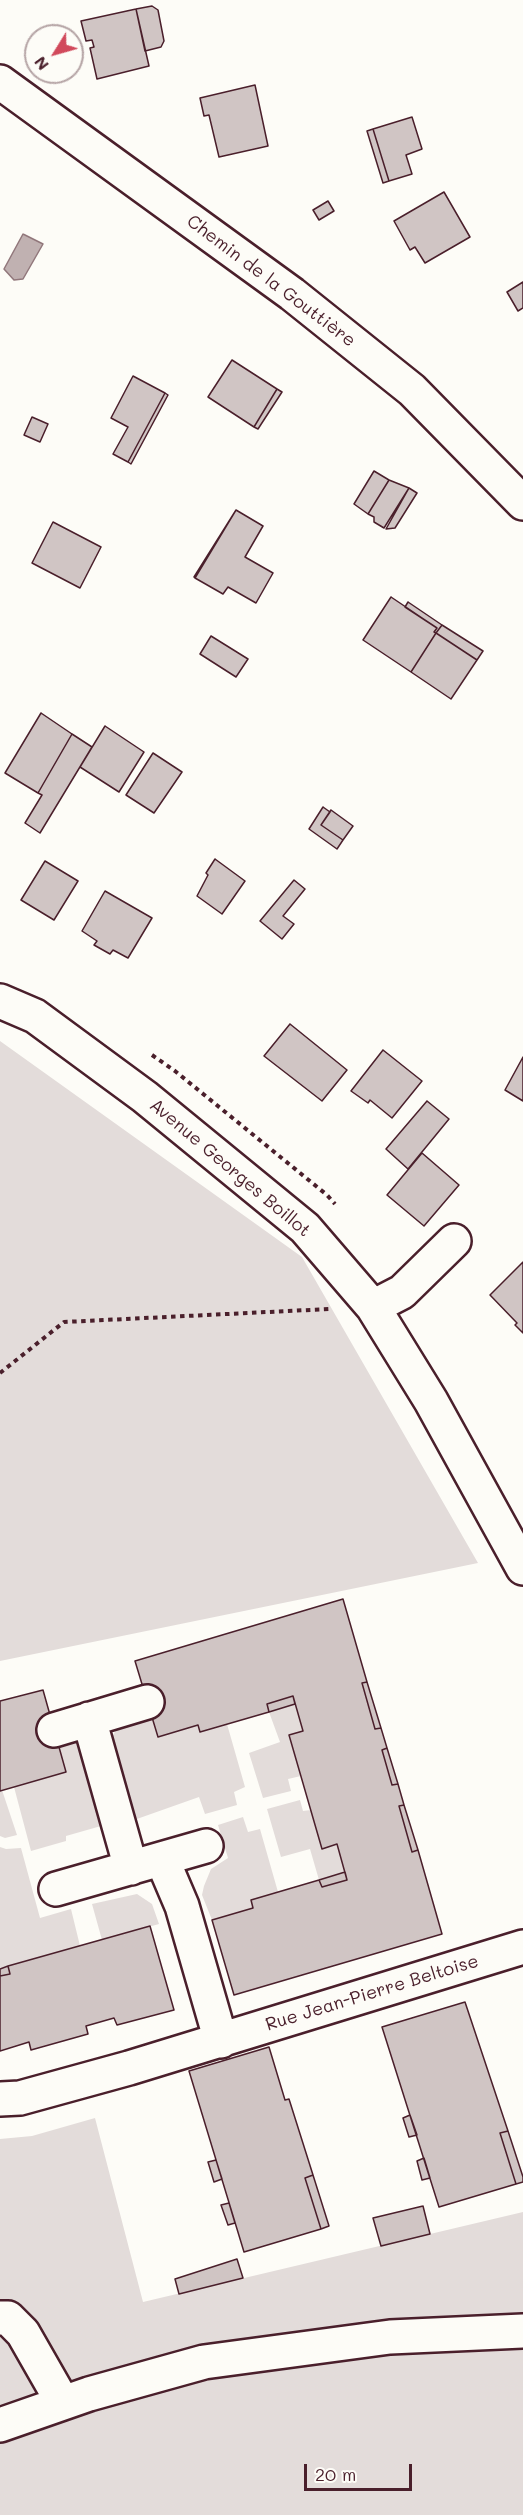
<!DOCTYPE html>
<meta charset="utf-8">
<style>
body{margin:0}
#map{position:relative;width:523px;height:2515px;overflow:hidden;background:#fdfcf7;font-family:Mali,sans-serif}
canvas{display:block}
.north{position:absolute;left:24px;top:24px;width:60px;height:60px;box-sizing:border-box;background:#fdfcf7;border:2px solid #b5a4a5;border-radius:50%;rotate:233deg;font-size:16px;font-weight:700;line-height:24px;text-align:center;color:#4a1f2b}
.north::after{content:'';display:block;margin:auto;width:21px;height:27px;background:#d1495b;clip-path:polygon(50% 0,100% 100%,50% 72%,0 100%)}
.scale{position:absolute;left:304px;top:2464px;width:108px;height:27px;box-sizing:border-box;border:3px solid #4a1f2b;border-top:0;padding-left:8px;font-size:18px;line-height:21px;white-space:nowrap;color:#4a1f2b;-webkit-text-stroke:4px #fdfcf7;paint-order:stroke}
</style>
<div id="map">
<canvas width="523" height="2515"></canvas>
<div class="north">N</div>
<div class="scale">20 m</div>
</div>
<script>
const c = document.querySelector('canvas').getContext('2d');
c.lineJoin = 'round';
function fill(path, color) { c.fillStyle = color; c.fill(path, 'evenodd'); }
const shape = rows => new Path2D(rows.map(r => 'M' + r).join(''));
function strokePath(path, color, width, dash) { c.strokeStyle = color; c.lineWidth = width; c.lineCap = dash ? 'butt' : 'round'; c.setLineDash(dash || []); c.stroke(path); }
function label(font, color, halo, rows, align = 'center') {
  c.font = font + ' Mali,sans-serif'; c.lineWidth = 5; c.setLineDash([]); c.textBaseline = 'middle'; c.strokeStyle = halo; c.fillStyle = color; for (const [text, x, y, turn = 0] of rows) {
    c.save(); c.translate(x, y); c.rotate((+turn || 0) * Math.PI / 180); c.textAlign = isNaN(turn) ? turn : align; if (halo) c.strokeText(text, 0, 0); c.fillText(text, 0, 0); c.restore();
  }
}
fill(shape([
 [0,1041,302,1257,478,1563,0,1661],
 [295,1704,303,1731,289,1736,301,1776,288,1779,291,1791,263,1798,249,1753,280,1742,269,1712],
 [151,1714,158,1737,198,1725,200,1732,227,1724,245,1787,234,1792,237,1805,205,1814,199,1797,134,1820,112,1737,120,1723],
 [78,1740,108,1824,66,1836,66,1841,31,1851,14,1787,65,1772,58,1744],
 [2,1790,17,1835,5,1838,0,1836,0,1791],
 [300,1800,303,1811,311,1810,322,1849,337,1844,345,1872,319,1880,310,1849,281,1857,267,1809],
 [243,1817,248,1832,260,1829,278,1892,251,1900,253,1908,212,1920,202,1895,204,1886,211,1869,228,1858,218,1825],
 [0,1847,6,1849,21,1848,40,1918,71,1909,80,1946,0,1969],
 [137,1894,152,1904,159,1924,102,1940,92,1904],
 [95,2118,143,2302,523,2212,523,2515,0,2515,0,2139,32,2136]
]), '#e3dcda');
const water = shape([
 [23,234,43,244,23,279,14,280,4,269,23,234]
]);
fill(water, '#c0b1b1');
strokePath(water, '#91777b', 1.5);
const building = shape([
 [152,6,158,10,164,41,161,47,145,51,136,9,152,6],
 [136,9,149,66,97,79,90,48,94,47,92,40,86,41,81,21,136,9],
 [255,85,268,146,219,157,209,115,204,116,200,98,255,85],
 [412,117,422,149,406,155,412,174,389,181,373,129,412,117],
 [373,129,389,181,383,183,367,131,373,129],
 [444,192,470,237,425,263,415,247,410,250,394,221,444,192],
 [328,201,334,211,319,220,313,210,328,201],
 [523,282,523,308,518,311,507,292,523,282],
 [232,360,277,389,254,427,208,397,232,360],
 [133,376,165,393,128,462,113,454,128,427,111,418,133,376],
 [277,389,282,392,258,429,254,427,277,389],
 [165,393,168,395,131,464,128,462,165,393],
 [32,417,48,424,40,442,24,435,32,417],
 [374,471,389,480,368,514,354,504,374,471],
 [389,480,409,488,384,528,374,522,374,517,368,514,389,480],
 [409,488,417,493,395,528,386,529,409,488],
 [236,510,195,578,194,577,236,510],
 [236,510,263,526,245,557,273,573,256,603,228,587,223,594,195,578,236,510],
 [53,522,101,547,80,588,32,563,53,522],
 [391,597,437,628,434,632,436,633,411,672,363,640,391,597],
 [408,602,442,625,436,633,434,632,437,628,405,607,408,602],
 [442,625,483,651,477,660,436,633,442,625],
 [436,633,477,660,451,699,411,672,436,633],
 [211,636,248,659,236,677,200,654,211,636],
 [41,713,72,734,38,793,5,773,41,713],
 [105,726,144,752,119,792,80,767,105,726],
 [72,734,92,747,40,833,25,823,42,795,38,793,72,734],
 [153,753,182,772,154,813,126,795,153,753],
 [323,807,330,812,321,825,343,840,337,849,309,829,323,807],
 [331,810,353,826,343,840,321,825,331,810],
 [215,859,245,881,222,914,197,896,208,875,206,873,215,859],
 [45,861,78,881,54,920,21,900,45,861],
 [294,880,305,889,283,916,294,924,282,939,260,921,294,880],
 [105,891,152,918,128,958,113,950,110,954,94,945,97,941,82,931,105,891],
 [290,1024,347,1070,322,1101,264,1056,290,1024],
 [383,1050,422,1081,392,1118,370,1100,368,1103,351,1091,383,1050],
 [523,1057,523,1101,505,1090,523,1057],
 [427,1101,449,1119,408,1169,386,1149,427,1101],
 [422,1153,459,1185,424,1226,387,1195,422,1153],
 [523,1262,523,1333,515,1325,517,1323,490,1295,523,1262],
 [343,1599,367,1682,362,1683,375,1729,381,1728,387,1748,382,1750,392,1785,398,1784,404,1805,399,1806,412,1852,418,1850,442,1934,234,1995,212,1920,253,1908,251,1900,319,1880,322,1887,347,1880,337,1844,322,1849,289,1735,303,1731,293,1696,267,1704,269,1712,200,1732,198,1725,158,1737,135,1661,343,1599],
 [367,1682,381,1728,375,1729,362,1683,367,1682],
 [43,1690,66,1772,0,1791,0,1701,43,1690],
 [293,1696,295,1704,269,1712,267,1704,293,1696],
 [387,1748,398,1784,392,1785,382,1750,387,1748],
 [404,1805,418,1850,412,1852,399,1806,404,1805],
 [345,1872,347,1880,322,1887,319,1880,345,1872],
 [150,1926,174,2010,117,2025,114,2018,86,2026,88,2034,31,2050,29,2042,0,2051,0,1976,10,1974,8,1966,150,1926],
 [8,1966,10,1974,0,1976,0,1969,8,1966],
 [465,2002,508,2131,500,2133,516,2184,439,2207,382,2027,465,2002],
 [269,2047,285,2100,289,2099,313,2175,305,2178,321,2229,244,2252,189,2071,269,2047],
 [410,2115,417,2135,409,2137,403,2118,410,2115],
 [508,2131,523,2177,523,2182,516,2184,500,2133,508,2131],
 [424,2158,430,2178,422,2180,417,2161,424,2158],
 [216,2160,222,2179,214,2182,208,2162,216,2160],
 [313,2175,329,2226,321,2229,305,2178,313,2175],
 [229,2203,235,2223,228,2225,221,2205,229,2203],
 [423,2206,430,2234,381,2246,373,2218,423,2206],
 [237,2259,243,2278,179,2294,175,2279,237,2259]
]);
fill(building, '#d0c5c4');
strokePath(building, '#4a1f2b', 1.5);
const minor = shape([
 [0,82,292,294,412,390,523,503],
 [0,1001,35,1016,145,1097,305,1228,373,1307,431,1401,523,1568],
 [373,1307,402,1292,454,1241],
 [89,1719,131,1868],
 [54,1730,147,1702],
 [162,1859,182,1906,221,2041],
 [56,1889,206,1846],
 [0,2099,20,2098,129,2068,523,1947],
 [0,2318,8,2318,23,2333,63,2403],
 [0,2425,89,2394,204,2362,390,2337,523,2331]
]);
strokePath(minor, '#4a1f2b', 38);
strokePath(shape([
 [152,1055,175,1071,327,1195,335,1204],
 [0,1373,64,1322,329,1309]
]), '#4a1f2b', 4, [4.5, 4.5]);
strokePath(minor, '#fdfcf7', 33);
label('18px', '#4a1f2b', '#fdfcf7', [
 ["Chemin de la Gouttière",271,281,37],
 ["Avenue Georges Boillot",230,1168,40],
 ["Rue Jean-Pierre Beltoise",372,1993,-17]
]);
</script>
